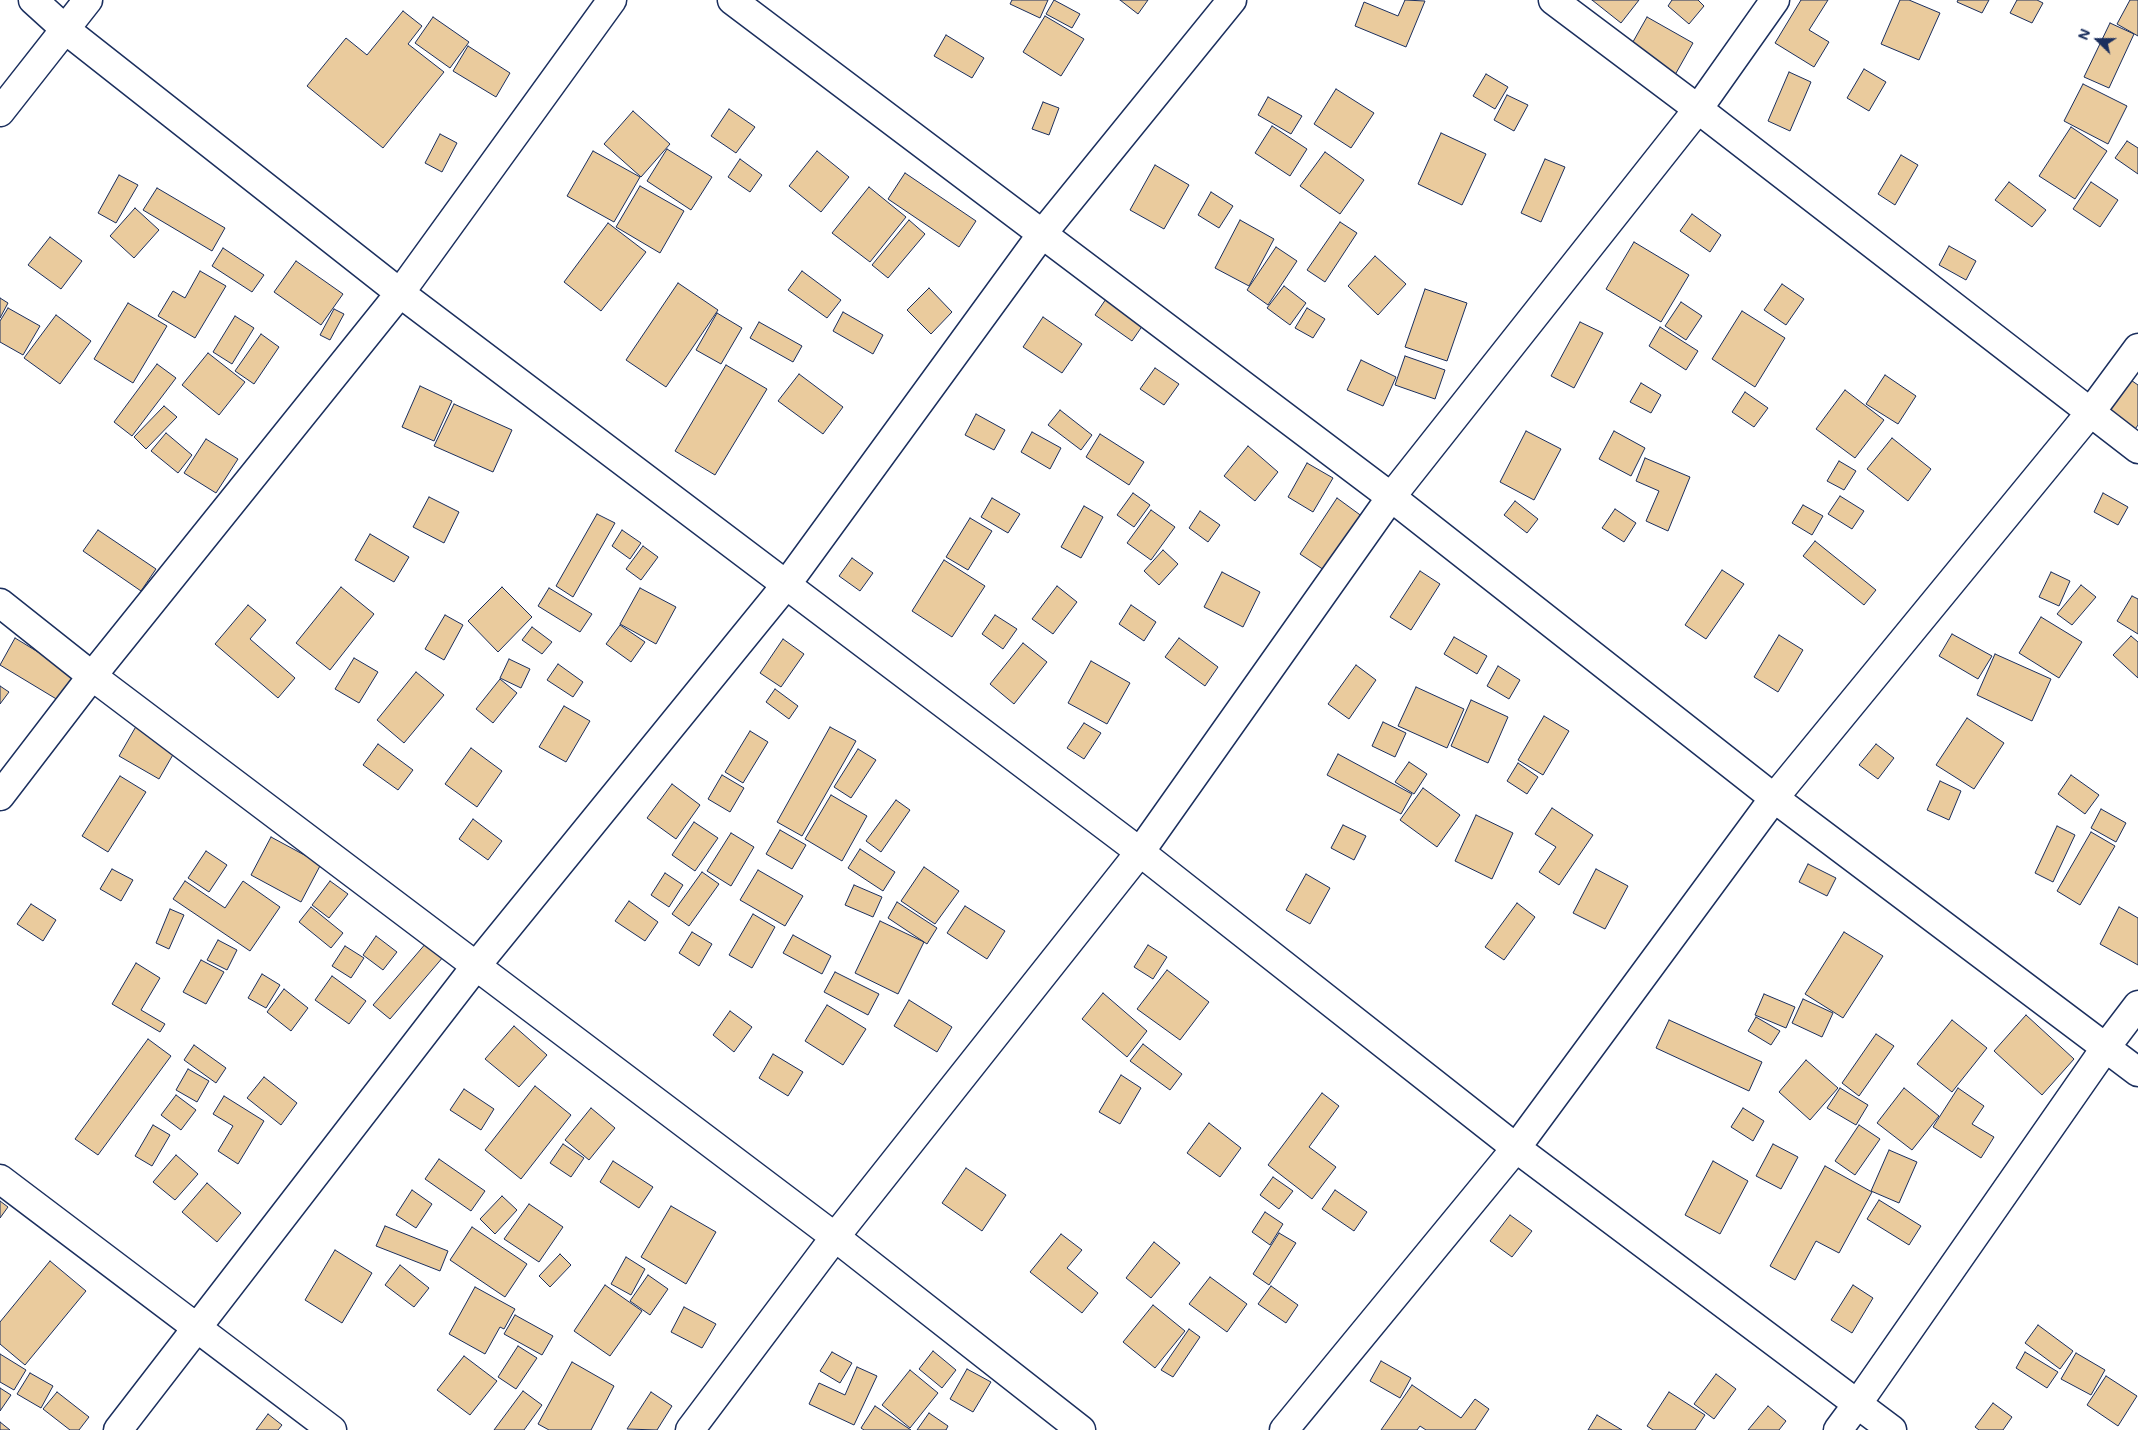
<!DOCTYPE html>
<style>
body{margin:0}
#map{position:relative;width:2138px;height:1430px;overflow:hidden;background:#fff;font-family:Mali,sans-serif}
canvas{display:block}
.north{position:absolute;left:2073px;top:15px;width:50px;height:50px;-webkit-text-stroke:4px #fff;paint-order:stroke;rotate:292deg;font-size:14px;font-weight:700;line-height:20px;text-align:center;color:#1b2f5e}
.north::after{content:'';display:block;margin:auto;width:18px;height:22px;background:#1b2f5e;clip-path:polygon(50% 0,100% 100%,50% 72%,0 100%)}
</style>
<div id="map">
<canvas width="2138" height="1430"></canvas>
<div class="north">N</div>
</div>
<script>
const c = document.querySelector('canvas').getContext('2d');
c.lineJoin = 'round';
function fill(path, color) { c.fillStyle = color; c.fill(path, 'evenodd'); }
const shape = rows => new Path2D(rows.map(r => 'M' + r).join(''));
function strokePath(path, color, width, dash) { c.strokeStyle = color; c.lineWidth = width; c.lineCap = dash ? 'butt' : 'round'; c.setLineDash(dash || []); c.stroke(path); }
const building = shape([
 [1012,0,1048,0,1040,18,1010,4,1012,0],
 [1054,0,1080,14,1072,28,1046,14,1054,0],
 [1120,0,1148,0,1138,14,1120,0],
 [1405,0,1425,1,1406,47,1355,26,1364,2,1398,16,1405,0],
 [1592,0,1639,0,1621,23,1592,0],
 [1672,0,1698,0,1704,6,1689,24,1668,6,1672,0],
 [1801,0,1828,0,1809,30,1829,42,1814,67,1775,43,1801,0],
 [1900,0,1909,0,1940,13,1919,60,1881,44,1900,0],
 [1958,0,1989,0,1982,13,1957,2,1958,0],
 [2017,0,2037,0,2043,3,2032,23,2010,13,2017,0],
 [2130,0,2138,0,2138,36,2117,24,2130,0],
 [403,11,422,26,408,44,444,72,383,148,307,86,346,38,367,55,403,11],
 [1045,16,1084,39,1061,76,1023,52,1045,16],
 [433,17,469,42,450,68,415,43,433,17],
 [1647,17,1693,43,1671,82,1625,56,1647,17],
 [2110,23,2134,34,2109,88,2084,77,2110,23],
 [946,35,984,58,972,78,934,56,946,35],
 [468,46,510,73,496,97,453,71,468,46],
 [1864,69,1886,82,1869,111,1847,98,1864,69],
 [1789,72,1811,82,1790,131,1768,121,1789,72],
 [1486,74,1508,87,1495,109,1473,96,1486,74],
 [2083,84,2127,106,2108,144,2064,121,2083,84],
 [1336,89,1374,113,1351,148,1314,124,1336,89],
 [1507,95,1528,105,1514,131,1494,120,1507,95],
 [1268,97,1302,116,1291,134,1258,115,1268,97],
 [1043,102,1059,108,1049,135,1032,129,1043,102],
 [729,109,755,127,736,153,711,136,729,109],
 [633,111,670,144,641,177,604,144,633,111],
 [1272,126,1307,149,1290,176,1255,153,1272,126],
 [2071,127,2107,151,2075,199,2039,176,2071,127],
 [1441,133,1486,154,1462,205,1418,184,1441,133],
 [440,134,457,143,442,172,425,163,440,134],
 [2127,141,2138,148,2138,174,2115,158,2127,141],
 [667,149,712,177,691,210,647,181,667,149],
 [593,151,640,177,614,222,567,196,593,151],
 [817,151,849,177,821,212,789,186,817,151],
 [1325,152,1364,180,1340,214,1300,186,1325,152],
 [1901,155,1918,165,1895,205,1878,194,1901,155],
 [740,159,762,175,750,192,728,177,740,159],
 [1545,159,1565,167,1541,222,1521,213,1545,159],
 [1155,165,1189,185,1164,229,1130,210,1155,165],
 [905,173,976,221,959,247,888,199,905,173],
 [119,175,138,185,116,223,98,213,119,175],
 [2009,182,2046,210,2032,227,1995,200,2009,182],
 [2091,182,2118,200,2100,227,2073,209,2091,182],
 [640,186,684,211,660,253,616,227,640,186],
 [869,187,906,217,870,262,832,233,869,187],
 [157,188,225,228,212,251,143,210,157,188],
 [1211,192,1233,206,1219,228,1198,215,1211,192],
 [135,208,159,230,134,258,110,236,135,208],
 [1692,214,1721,235,1710,252,1680,231,1692,214],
 [909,220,925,234,888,278,872,265,909,220],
 [1240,220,1274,239,1249,286,1215,268,1240,220],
 [1340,222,1357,233,1325,282,1307,270,1340,222],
 [608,223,646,252,601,311,564,282,608,223],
 [50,237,82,261,61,289,28,265,50,237],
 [1634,242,1689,275,1661,322,1606,289,1634,242],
 [1949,246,1976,261,1966,280,1939,265,1949,246],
 [1276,247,1297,261,1268,305,1247,290,1276,247],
 [223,248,264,275,252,292,212,266,223,248],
 [1375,256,1406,284,1378,315,1348,286,1375,256],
 [296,261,343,294,321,325,274,292,296,261],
 [200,271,226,286,195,338,158,316,173,291,185,298,200,271],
 [802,271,841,300,827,318,788,290,802,271],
 [678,283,718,310,666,387,626,360,678,283],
 [1782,284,1804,299,1786,325,1764,310,1782,284],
 [1284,286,1306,303,1290,325,1267,308,1284,286],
 [929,288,952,312,931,334,907,310,929,288],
 [1425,289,1467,303,1447,361,1405,347,1425,289],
 [0,298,8,303,0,318,0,298],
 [1106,299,1143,325,1132,341,1095,315,1106,299],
 [1681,302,1702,316,1686,340,1665,326,1681,302],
 [128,303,167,326,133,383,94,359,128,303],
 [8,308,40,326,23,355,0,342,0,321,8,308],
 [1307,308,1325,319,1313,338,1295,328,1307,308],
 [334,309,344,314,330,340,320,335,334,309],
 [1742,311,1785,338,1755,387,1712,359,1742,311],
 [843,312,883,335,873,354,833,331,843,312],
 [717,313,742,328,721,364,696,350,717,313],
 [56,315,91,341,60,384,24,358,56,315],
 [235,316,254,328,232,364,213,352,235,316],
 [1043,317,1082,344,1062,373,1023,347,1043,317],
 [759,322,802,346,793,362,750,338,759,322],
 [1580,322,1603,333,1574,388,1551,376,1580,322],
 [1660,327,1698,351,1686,370,1649,346,1660,327],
 [261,334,279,347,254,384,235,371,261,334],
 [208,353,245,382,219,415,182,385,208,353],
 [1405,356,1445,370,1435,399,1395,385,1405,356],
 [1361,360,1396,377,1383,406,1347,390,1361,360],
 [157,364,176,378,132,436,114,422,157,364],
 [726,365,767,389,715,475,675,451,726,365],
 [1155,368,1179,384,1164,405,1140,389,1155,368],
 [799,374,843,407,823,434,778,401,799,374],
 [1885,375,1916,396,1898,424,1866,404,1885,375],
 [2125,376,2138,385,2138,425,2133,432,2102,412,2125,376],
 [1641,383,1661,395,1651,413,1630,402,1641,383],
 [420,386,452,401,434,441,402,427,420,386],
 [1845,390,1884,420,1855,458,1816,429,1845,390],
 [1745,392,1768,408,1754,427,1732,412,1745,392],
 [454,404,512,430,493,472,434,446,454,404],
 [164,406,177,417,146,449,134,437,164,406],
 [1060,410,1092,435,1081,450,1048,425,1060,410],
 [976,414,1005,430,994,450,965,435,976,414],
 [1526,431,1561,449,1534,500,1500,482,1526,431],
 [1614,431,1645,448,1631,476,1599,459,1614,431],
 [1032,432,1061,448,1050,469,1021,452,1032,432],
 [166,433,192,455,178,473,151,451,166,433],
 [1100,434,1144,462,1129,485,1086,457,1100,434],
 [1892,438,1931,469,1908,501,1867,469,1892,438],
 [206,439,238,459,216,493,184,473,206,439],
 [1248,446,1278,472,1255,501,1224,476,1248,446],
 [1645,458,1690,477,1668,531,1646,521,1659,491,1636,481,1645,458],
 [1839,461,1856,471,1844,490,1827,481,1839,461],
 [1307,463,1333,478,1313,512,1288,497,1307,463],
 [1133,493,1150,505,1134,527,1117,515,1133,493],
 [2103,493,2128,507,2118,525,2094,512,2103,493],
 [1840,496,1864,511,1852,529,1828,514,1840,496],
 [429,497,459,512,444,543,413,527,429,497],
 [992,498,1020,514,1008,533,981,517,992,498],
 [1337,498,1363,517,1327,572,1300,554,1337,498],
 [1515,501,1538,519,1527,533,1504,515,1515,501],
 [1803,505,1823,516,1812,535,1792,523,1803,505],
 [1084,506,1103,517,1081,558,1061,547,1084,506],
 [1615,509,1636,523,1624,542,1602,528,1615,509],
 [1151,510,1175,527,1151,560,1127,543,1151,510],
 [1200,511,1220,525,1208,542,1189,528,1200,511],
 [597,514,615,523,573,597,556,586,597,514],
 [970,518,992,531,968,570,946,557,970,518],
 [98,530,156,569,141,591,83,551,98,530],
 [622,530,641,543,630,559,612,546,622,530],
 [370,534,409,557,394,582,355,560,370,534],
 [1815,541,1876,590,1864,605,1803,556,1815,541],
 [643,546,658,557,641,580,626,569,643,546],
 [1163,550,1178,564,1159,585,1144,571,1163,550],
 [852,558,873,573,860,591,839,576,852,558],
 [944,560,985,586,952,637,912,611,944,560],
 [1722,570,1744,584,1706,639,1685,625,1722,570],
 [1420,571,1440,584,1411,630,1390,617,1420,571],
 [1222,572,1260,592,1243,627,1204,607,1222,572],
 [2051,572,2070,581,2059,606,2039,597,2051,572],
 [2081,585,2096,597,2072,625,2057,614,2081,585],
 [1057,586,1077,602,1053,634,1032,619,1057,586],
 [341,587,374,614,330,670,296,643,341,587],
 [502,587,532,617,498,652,468,621,502,587],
 [549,588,592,614,580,632,538,606,549,588],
 [640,588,676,607,656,644,620,624,640,588],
 [2132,596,2138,599,2138,634,2117,621,2132,596],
 [248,605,266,620,250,639,295,678,278,698,215,644,248,605],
 [1131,605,1156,622,1144,641,1119,624,1131,605],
 [445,615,463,625,444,660,425,649,445,615],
 [995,615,1017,629,1003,649,982,634,995,615],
 [2041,617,2082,642,2059,678,2019,653,2041,617],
 [620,625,645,642,631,662,606,644,620,625],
 [532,627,552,642,542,654,522,640,532,627],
 [1952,634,1992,656,1978,679,1939,656,1952,634],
 [1779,635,1803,650,1778,692,1754,677,1779,635],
 [2131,636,2138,642,2138,678,2113,655,2131,636],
 [1454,637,1487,656,1477,674,1444,654,1454,637],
 [15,638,79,677,63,703,0,665,15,638],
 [1179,638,1218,667,1205,686,1165,657,1179,638],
 [783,639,804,654,781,687,760,673,783,639],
 [1023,643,1047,662,1014,704,990,684,1023,643],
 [1995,654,2051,679,2032,721,1977,695,1995,654],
 [354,658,378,672,359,703,335,689,354,658],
 [509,659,530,669,521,688,500,678,509,659],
 [1091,661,1130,683,1107,724,1068,703,1091,661],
 [558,664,583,682,573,697,547,680,558,664],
 [1356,665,1376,680,1349,719,1328,704,1356,665],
 [1498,666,1520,680,1509,699,1487,686,1498,666],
 [416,672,444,695,404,743,377,720,416,672],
 [500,679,517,693,493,723,476,709,500,679],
 [0,686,9,692,0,704,0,686],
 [1416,687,1464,709,1447,748,1398,726,1416,687],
 [775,689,798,706,789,719,766,702,775,689],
 [1471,700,1508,717,1488,763,1451,746,1471,700],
 [564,706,590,721,566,762,539,747,564,706],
 [142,716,182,739,159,779,119,756,142,716],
 [1544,716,1569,731,1543,775,1518,760,1544,716],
 [1967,718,2004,743,1974,789,1936,765,1967,718],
 [1383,722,1406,733,1395,757,1372,746,1383,722],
 [1084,723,1101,733,1084,759,1067,748,1084,723],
 [830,727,856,741,802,836,777,822,830,727],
 [750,731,768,742,743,783,725,772,750,731],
 [378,744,413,770,398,790,363,765,378,744],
 [1876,744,1894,758,1878,779,1859,765,1876,744],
 [471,748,502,771,477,807,445,784,471,748],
 [858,749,876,760,851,798,834,787,858,749],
 [1338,754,1412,794,1401,814,1327,775,1338,754],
 [1409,762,1427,774,1414,794,1395,782,1409,762],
 [1518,763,1538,777,1527,794,1507,781,1518,763],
 [722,775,744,788,730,812,708,799,722,775],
 [2071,775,2099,795,2085,814,2058,794,2071,775],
 [120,776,146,792,108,852,82,836,120,776],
 [1940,781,1961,791,1949,820,1927,810,1940,781],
 [672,784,700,805,676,839,647,818,672,784],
 [1423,788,1460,815,1437,847,1400,820,1423,788],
 [831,795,867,816,842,861,805,839,831,795],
 [896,800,910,810,881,852,866,841,896,800],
 [1552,808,1593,835,1559,885,1539,872,1556,847,1535,834,1552,808],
 [2101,809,2126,823,2116,842,2091,828,2101,809],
 [1476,815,1513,833,1492,879,1455,861,1476,815],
 [473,819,502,841,488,860,459,839,473,819],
 [694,822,718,838,695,871,672,855,694,822],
 [1343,825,1366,836,1354,860,1331,848,1343,825],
 [2057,826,2075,835,2053,882,2035,873,2057,826],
 [780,830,806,845,792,869,766,854,780,830],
 [2091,832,2115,846,2080,905,2057,891,2091,832],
 [731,833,754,847,731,886,707,871,731,833],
 [271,837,321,864,301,902,251,875,271,837],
 [860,849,895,872,883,891,848,868,860,849],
 [206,851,227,865,209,892,188,878,206,851],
 [1808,864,1836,878,1827,896,1799,882,1808,864],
 [924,867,959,891,935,924,901,901,924,867],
 [112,869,133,880,121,901,100,889,112,869],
 [1596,869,1628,886,1605,929,1573,913,1596,869],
 [758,870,803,896,785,926,740,900,758,870],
 [702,872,719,884,689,926,672,914,702,872],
 [665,873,683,885,669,907,651,895,665,873],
 [1306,874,1330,888,1310,924,1286,910,1306,874],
 [185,881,225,908,243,881,280,907,250,951,173,899,185,881],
 [330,881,348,894,329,918,312,905,330,881],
 [854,885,882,897,873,917,845,905,854,885],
 [629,901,658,922,645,941,615,921,629,901],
 [897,902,937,928,927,944,888,918,897,902],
 [1517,903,1535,917,1504,960,1485,947,1517,903],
 [31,904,56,920,43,941,17,924,31,904],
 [965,906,1005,931,987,959,947,933,965,906],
 [311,907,343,933,331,948,299,922,311,907],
 [2119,907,2138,918,2138,965,2100,944,2119,907],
 [170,909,184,915,169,949,156,943,170,909],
 [753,914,775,927,752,968,729,955,753,914],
 [880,921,924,942,898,994,855,973,880,921],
 [692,932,712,944,699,966,679,953,692,932],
 [1844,932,1883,956,1843,1018,1805,994,1844,932],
 [433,935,450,949,390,1019,373,1005,433,935],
 [793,935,831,956,822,974,783,953,793,935],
 [376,936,397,952,383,970,363,955,376,936],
 [218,940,237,950,227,970,207,960,218,940],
 [1148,945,1167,957,1153,979,1134,967,1148,945],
 [345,946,364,958,351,978,332,966,345,946],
 [201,960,224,972,206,1004,183,992,201,960],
 [136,963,160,978,141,1010,165,1024,160,1032,112,1004,136,963],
 [1167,970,1209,1002,1180,1040,1137,1009,1167,970],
 [835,972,879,994,868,1015,824,992,835,972],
 [262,974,280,985,266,1008,248,998,262,974],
 [332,976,366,1001,349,1024,315,1000,332,976],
 [284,989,308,1008,291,1031,267,1012,284,989],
 [1103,993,1147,1031,1127,1057,1082,1019,1103,993],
 [1764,994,1795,1007,1786,1028,1755,1015,1764,994],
 [1803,999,1833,1013,1822,1037,1792,1023,1803,999],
 [909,1000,952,1027,937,1052,894,1026,909,1000],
 [827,1005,866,1029,843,1065,805,1041,827,1005],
 [730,1011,752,1027,734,1052,713,1035,730,1011],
 [2026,1015,2074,1059,2042,1095,1994,1051,2026,1015],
 [1756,1017,1780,1031,1771,1045,1748,1031,1756,1017],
 [1669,1020,1762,1062,1749,1091,1656,1048,1669,1020],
 [1952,1020,1987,1048,1952,1092,1917,1064,1952,1020],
 [514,1026,547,1055,519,1087,485,1059,514,1026],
 [1876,1034,1894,1046,1859,1096,1842,1083,1876,1034],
 [148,1039,171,1056,98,1155,75,1139,148,1039],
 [1143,1044,1182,1074,1170,1090,1130,1061,1143,1044],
 [194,1045,226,1068,216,1083,184,1060,194,1045],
 [773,1054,803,1072,788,1096,759,1078,773,1054],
 [1806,1060,1838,1088,1810,1120,1779,1092,1806,1060],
 [188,1069,209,1081,197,1102,176,1090,188,1069],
 [1121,1075,1141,1088,1120,1124,1099,1112,1121,1075],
 [264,1077,297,1103,281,1125,247,1098,264,1077],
 [535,1086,571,1115,521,1179,485,1150,535,1086],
 [1840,1088,1868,1105,1856,1125,1827,1108,1840,1088],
 [1904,1088,1939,1116,1912,1150,1877,1123,1904,1088],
 [1958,1088,1984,1106,1972,1124,1994,1137,1981,1158,1933,1127,1958,1088],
 [464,1089,494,1109,481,1130,450,1110,464,1089],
 [1322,1093,1339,1106,1309,1147,1336,1167,1312,1199,1268,1165,1322,1093],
 [176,1095,196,1110,181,1130,161,1115,176,1095],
 [224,1096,264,1121,238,1164,218,1151,233,1126,213,1114,224,1096],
 [591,1108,615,1128,589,1160,565,1140,591,1108],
 [1743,1108,1764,1121,1753,1141,1731,1127,1743,1108],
 [1209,1123,1241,1148,1220,1177,1187,1153,1209,1123],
 [153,1125,170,1135,152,1166,135,1156,153,1125],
 [1859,1125,1880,1139,1855,1175,1835,1161,1859,1125],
 [563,1144,584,1158,571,1177,550,1163,563,1144],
 [1773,1144,1798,1157,1781,1189,1756,1176,1773,1144],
 [1889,1150,1917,1162,1899,1203,1871,1191,1889,1150],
 [176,1155,198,1174,175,1200,153,1182,176,1155],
 [439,1159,485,1191,471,1211,425,1179,439,1159],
 [613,1161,653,1187,639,1208,600,1182,613,1161],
 [1713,1161,1748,1181,1720,1234,1685,1215,1713,1161],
 [1825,1166,1872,1192,1839,1253,1816,1241,1795,1280,1770,1266,1825,1166],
 [966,1168,1006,1195,982,1231,942,1203,966,1168],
 [1273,1177,1293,1191,1279,1209,1260,1195,1273,1177],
 [207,1183,241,1213,217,1242,182,1212,207,1183],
 [412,1190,432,1204,416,1228,396,1215,412,1190],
 [1335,1190,1367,1212,1354,1231,1322,1209,1335,1190],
 [502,1196,517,1210,495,1234,480,1219,502,1196],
 [1879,1200,1921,1226,1909,1245,1867,1219,1879,1200],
 [0,1201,8,1207,0,1218,0,1201],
 [529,1204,563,1227,539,1262,504,1239,529,1204],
 [671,1206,716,1232,686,1284,641,1257,671,1206],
 [1265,1212,1283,1224,1270,1245,1252,1232,1265,1212],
 [1510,1215,1532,1231,1512,1257,1490,1241,1510,1215],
 [385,1226,448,1251,440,1271,376,1246,385,1226],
 [472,1227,527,1264,505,1297,450,1260,472,1227],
 [1279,1233,1296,1243,1269,1285,1253,1274,1279,1233],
 [1061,1234,1082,1250,1067,1268,1098,1293,1082,1313,1030,1272,1061,1234],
 [1154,1242,1180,1263,1151,1298,1126,1278,1154,1242],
 [335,1250,372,1273,342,1323,305,1300,335,1250],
 [560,1254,571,1265,550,1287,539,1276,560,1254],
 [626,1257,645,1269,631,1295,611,1284,626,1257],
 [50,1261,86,1291,25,1365,0,1344,0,1322,50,1261],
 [400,1265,429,1288,414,1307,385,1285,400,1265],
 [648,1275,668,1289,650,1315,630,1301,648,1275],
 [1210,1277,1247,1304,1227,1332,1189,1304,1210,1277],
 [605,1285,642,1311,610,1356,574,1331,605,1285],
 [1853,1285,1873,1298,1852,1333,1831,1320,1853,1285],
 [1271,1286,1298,1305,1286,1323,1258,1304,1271,1286],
 [475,1287,515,1309,504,1329,500,1327,485,1354,449,1334,475,1287],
 [1153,1305,1185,1331,1155,1368,1123,1342,1153,1305],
 [684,1307,716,1324,702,1348,671,1332,684,1307],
 [515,1315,553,1336,542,1355,504,1334,515,1315],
 [2038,1325,2073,1351,2060,1369,2025,1343,2038,1325],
 [1189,1329,1200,1337,1173,1377,1161,1370,1189,1329],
 [518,1346,537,1358,516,1389,498,1377,518,1346],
 [933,1351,956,1370,942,1388,919,1369,933,1351],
 [832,1352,852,1363,840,1383,820,1371,832,1352],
 [2025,1352,2058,1372,2047,1388,2016,1368,2025,1352],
 [2076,1353,2105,1370,2091,1395,2061,1379,2076,1353],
 [0,1354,26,1370,14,1390,0,1382,0,1354],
 [464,1356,497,1381,470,1415,437,1390,464,1356],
 [1381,1361,1411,1378,1400,1398,1370,1381,1381,1361],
 [572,1362,614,1386,591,1430,549,1430,538,1424,572,1362],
 [857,1367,877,1376,854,1425,809,1404,819,1383,845,1395,857,1367],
 [967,1369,991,1382,973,1412,950,1399,967,1369],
 [910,1370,938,1393,910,1428,882,1405,910,1370],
 [30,1373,53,1386,41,1408,17,1394,30,1373],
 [1716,1374,1736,1389,1714,1419,1694,1404,1716,1374],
 [2106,1376,2137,1396,2118,1426,2087,1405,2106,1376],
 [1412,1385,1461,1418,1475,1399,1489,1409,1475,1430,1426,1430,1420,1426,1417,1430,1381,1430,1412,1385],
 [0,1388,11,1395,0,1411,0,1388],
 [523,1391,542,1405,524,1430,494,1430,523,1391],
 [57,1392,89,1417,79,1430,70,1430,43,1409,57,1392],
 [651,1392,672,1406,657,1430,627,1429,651,1392],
 [1669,1392,1705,1415,1695,1430,1653,1430,1647,1426,1669,1392],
 [1993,1403,2012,1417,2003,1430,1979,1430,1975,1427,1993,1403],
 [875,1406,911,1430,864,1430,861,1428,875,1406],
 [1768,1406,1786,1421,1779,1430,1748,1430,1768,1406],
 [929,1413,948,1426,946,1430,917,1430,929,1413],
 [268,1414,282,1425,278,1430,256,1430,268,1414],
 [1597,1415,1622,1430,1588,1430,1597,1415],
 [0,1422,10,1430,0,1430,0,1422]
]);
fill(building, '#eacb9d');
strokePath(building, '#1b2f5e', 1);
const minor = shape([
 [33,0,66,30,400,293,1140,852,1516,1148,1892,1430],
 [732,0,1391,497,1774,798,2138,1072],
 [1553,0,1698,109,2138,449],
 [0,112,88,0],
 [0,603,92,676,835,1237,1081,1430],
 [0,796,92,676,400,293,612,0],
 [0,1179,332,1430],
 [118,1430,476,966,786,585,1042,234,1232,0],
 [690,1430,835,1237,1140,852,1391,497,1698,109,1775,0],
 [1284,1430,1516,1148,1774,798,2090,413,2138,348],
 [1838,1430,1858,1403,2106,1047,2138,1005]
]);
strokePath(minor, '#1b2f5e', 31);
strokePath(minor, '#fff', 28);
</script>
